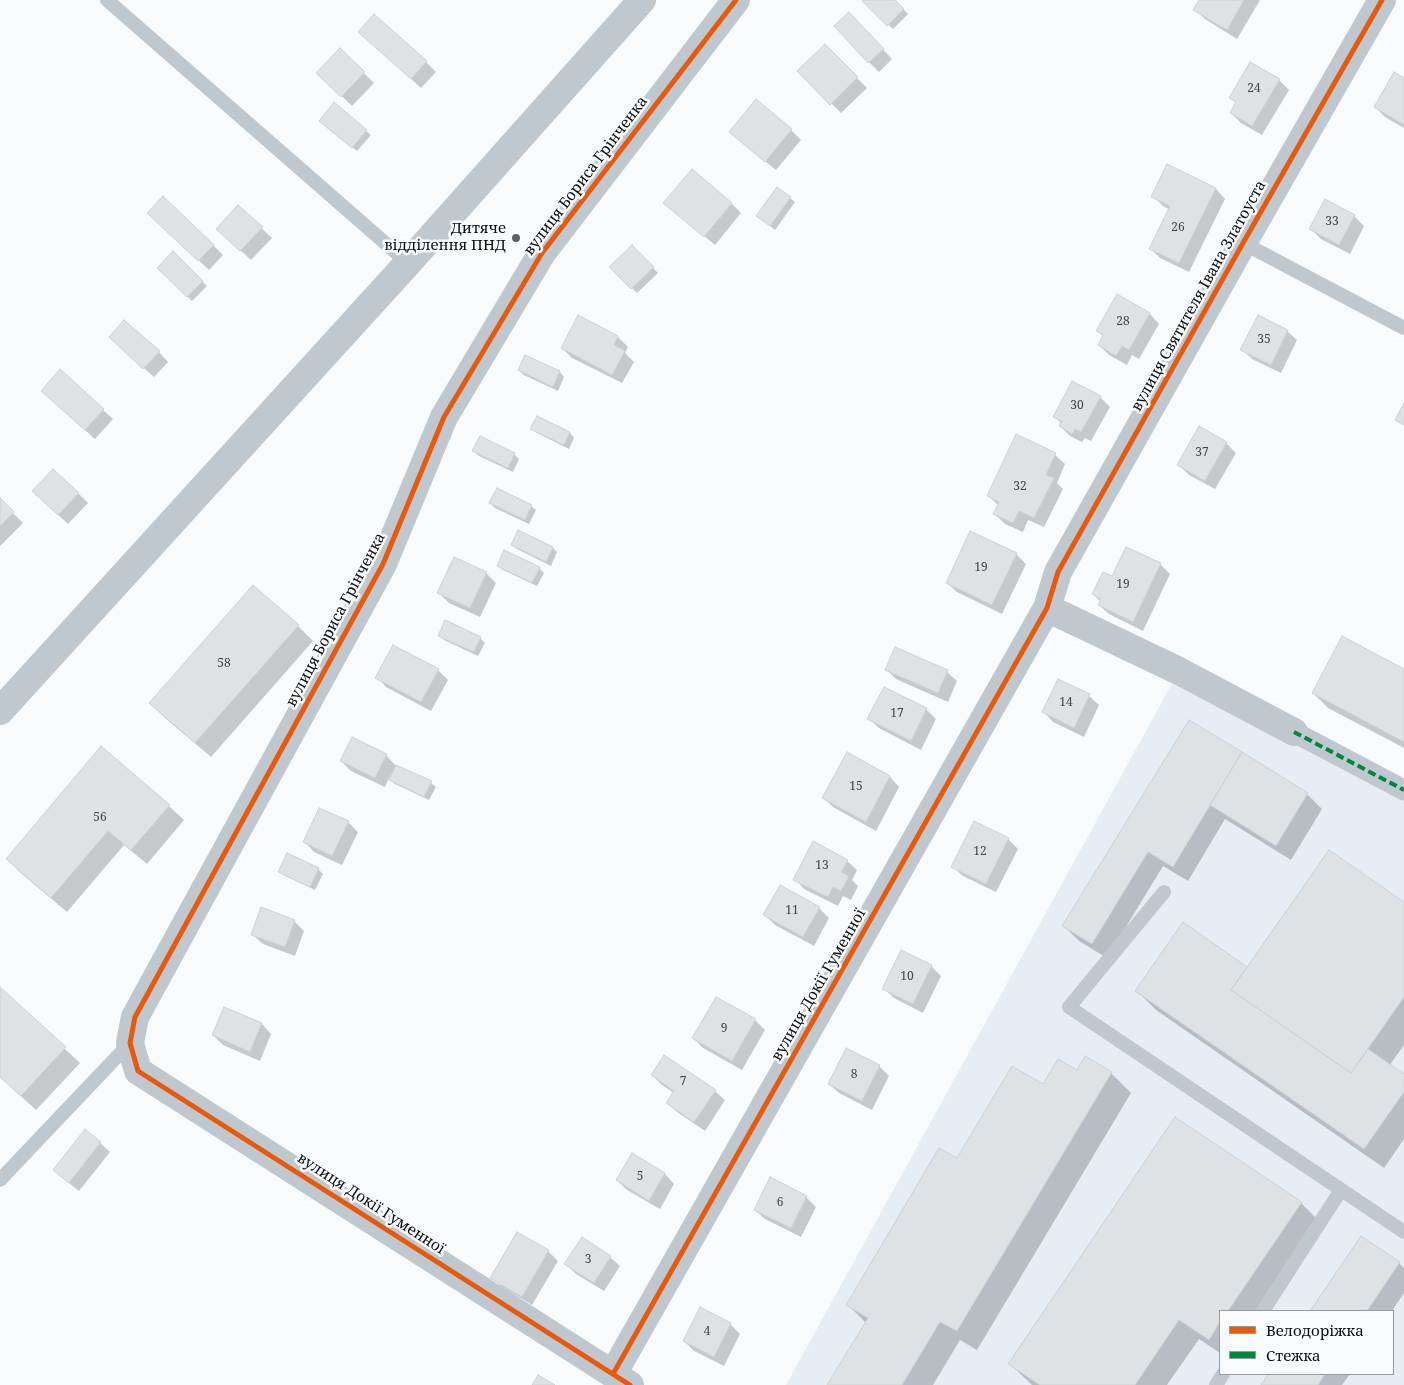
<!DOCTYPE html>
<meta charset="utf-8">
<style>
body{margin:0}
#map{position:relative;width:1404px;height:1385px;overflow:hidden;background:#f8fafc;font-family:"Noto Serif",serif}
canvas{display:block}
.legend{position:absolute;left:1219px;top:1310px;width:175px;height:65px;box-sizing:border-box;background:#f7fbfd;border:1px solid #999c9e;margin:0;padding:6px 9px;list-style:none;font-size:15px;color:#0b0e10}
.legend li{display:flex;align-items:center;gap:10px;height:25px}
.legend b{width:25px;border:1px solid #999c9e}
</style>
<div id="map">
<canvas width="1404" height="1385"></canvas>
<ul class="legend">
<li><b style="height:6px;background:#e8590c"></b>Велодоріжка</li>
<li><b style="height:6px;background:#00873e"></b>Стежка</li>
</ul>
</div>
<script>
const c = document.querySelector('canvas').getContext('2d');
c.lineJoin = 'round';
function fill(path, color) { c.fillStyle = color; c.fill(path, 'evenodd'); }
const shape = rows => new Path2D(rows.map(r => 'M' + r).join(''));
function strokePath(path, color, width, dash) { c.strokeStyle = color; c.lineWidth = width; c.lineCap = dash ? 'butt' : 'round'; c.setLineDash(dash || []); c.stroke(path); }
function label(font, color, halo, rows, align = 'center') {
  c.font = font + ' "Noto Serif",serif'; c.lineWidth = 5; c.setLineDash([]); c.textBaseline = 'middle'; c.strokeStyle = halo; c.fillStyle = color; for (const [text, x, y, turn = 0] of rows) {
    c.save(); c.translate(x, y); c.rotate((+turn || 0) * Math.PI / 180); c.textAlign = isNaN(turn) ? turn : align; if (halo) c.strokeText(text, 0, 0); c.fillText(text, 0, 0); c.restore();
  }
}
fill(shape([
 [1179,671,1404,790,1404,1385,786,1385],
 [1220,1311,1393,1311,1393,1374,1220,1374]
]), '#e6edf4');
fill(shape([
 [864,0,894,0,908,14,893,29,863,1],
 [1200,0,1260,0,1237,39,1205,19,1195,9],
 [859,24,892,59,879,72,869,62],
 [370,41,426,62,436,72,421,88],
 [825,46,867,88,841,113,799,71],
 [340,50,374,83,352,106,318,73],
 [1404,79,1404,128,1385,117,1375,107],
 [1279,80,1289,90,1262,135,1241,123,1231,113,1237,104,1231,98],
 [756,101,791,130,801,140,776,170,741,142],
 [325,125,366,131,371,135,357,151],
 [1168,166,1216,189,1225,199,1189,272,1160,258,1151,249,1170,210,1163,206,1153,196],
 [692,171,732,204,741,213,715,245,675,212],
 [790,198,795,202,775,230,758,216],
 [238,207,272,238,251,260,227,238],
 [1354,216,1364,226,1350,254,1321,239,1311,229],
 [158,222,213,245,223,255,209,270],
 [632,247,658,273,637,293,611,267],
 [173,253,207,286,192,301,159,268],
 [1150,314,1159,324,1139,359,1132,355,1127,365,1109,355,1099,345,1104,337,1097,331],
 [578,317,618,337,628,347,625,353,634,362,622,383,572,358,562,348],
 [1287,331,1297,340,1281,373,1252,359,1242,349],
 [120,347,159,352,168,362,154,377],
 [526,356,560,372,564,377,558,391,524,375,519,370],
 [1100,397,1110,407,1091,441,1085,438,1082,442,1070,436,1060,426,1062,424,1054,416],
 [52,400,103,410,113,419,95,439],
 [537,417,570,433,574,438,569,449,537,433,532,429],
 [1017,436,1055,455,1065,464,1057,483,1063,489,1044,527,1028,520,1023,532,1005,524,995,514,999,506,989,496],
 [1226,443,1236,453,1215,489,1189,475,1179,465],
 [474,451,514,454,519,459,513,472,479,456],
 [78,493,88,503,68,524,43,501],
 [0,500,23,523,0,546],
 [490,503,531,506,536,510,529,524,495,508],
 [512,545,553,548,557,552,551,566,517,549],
 [1016,554,1026,564,1002,614,957,592,947,583],
 [1160,564,1170,574,1143,631,1109,614,1099,605,1101,602,1093,594],
 [499,566,539,568,544,573,537,586,503,570],
 [486,573,496,583,480,617,449,603,439,593],
 [298,626,313,641,211,757,165,718,151,703],
 [439,635,480,638,485,643,478,656,444,640],
 [896,648,947,672,957,681,948,702,896,679,886,669],
 [438,670,448,680,431,711,386,687,377,677],
 [1404,670,1404,748,1328,708,1313,693],
 [1089,696,1099,705,1084,737,1053,722,1044,712],
 [926,709,936,719,921,750,879,728,869,719],
 [1189,722,1307,794,1322,809,1291,860,1225,819,1188,881,1163,866,1107,958,1079,941,1064,926],
 [848,754,890,777,899,787,876,831,833,807,824,798],
 [386,755,395,765,431,783,436,787,429,800,395,784,389,778,385,787,351,771,341,761],
 [169,806,184,820,147,864,124,845,67,912,22,874,7,859],
 [348,822,358,832,342,865,314,852,305,842],
 [1008,839,1018,849,996,892,963,876,953,867],
 [847,861,857,870,852,880,858,886,851,900,843,896,838,906,804,889,795,879],
 [318,869,323,874,315,890,285,876,280,872],
 [1404,904,1404,1045,1389,1066,1404,1076,1404,1139,1384,1168,1156,1010,1137,991,1183,924,1247,969],
 [819,908,829,918,814,946,775,925,765,915],
 [294,921,304,931,295,956,263,944,253,935],
 [902,952,931,966,941,976,923,1013,894,998,884,988],
 [0,989,80,1063,36,1110,0,1077],
 [224,1009,262,1024,271,1034,260,1061,223,1045,213,1035],
 [755,1020,765,1030,742,1070,703,1048,693,1038],
 [1086,1058,1111,1073,1131,1093,977,1350,960,1340,933,1385,829,1385,866,1323,847,1304,957,1160,1044,1086,1077,1072],
 [879,1066,889,1076,872,1110,839,1093,829,1084],
 [652,1075,715,1091,725,1100,705,1131,677,1112,667,1102,674,1093,662,1085],
 [100,1143,110,1152,79,1191,64,1179,54,1170],
 [632,1155,665,1174,674,1184,660,1209,627,1190,617,1180],
 [806,1197,816,1207,801,1237,765,1219,755,1210],
 [1301,1203,1320,1222,1260,1311,1220,1311,1220,1353,1199,1339,1167,1385,1032,1385,1010,1364],
 [1361,1237,1399,1263,1404,1268,1404,1293,1392,1311,1312,1311],
 [548,1251,558,1261,532,1305,502,1287,492,1278],
 [610,1257,620,1266,604,1291,576,1274,566,1264],
 [730,1324,740,1334,724,1366,694,1351,684,1341],
 [1270,1374,1350,1374,1342,1385,1262,1385]
]), '#0003');
const building = shape([
 [863,0,895,0,904,9,887,26,862,1,863,0],
 [1199,0,1244,0,1227,30,1193,10,1199,0],
 [849,12,884,49,868,63,834,26,849,12],
 [374,14,427,61,411,79,358,32,374,14],
 [825,44,858,77,830,105,797,71,825,44],
 [340,48,365,72,341,97,316,73,340,48],
 [1250,62,1280,79,1252,126,1230,113,1236,102,1229,98,1250,62],
 [1394,72,1404,78,1404,125,1374,107,1394,72],
 [756,99,792,129,765,162,729,132,756,99],
 [334,102,367,130,352,148,319,121,334,102],
 [1167,164,1216,188,1179,263,1149,249,1170,206,1151,197,1167,164],
 [692,169,732,203,704,237,663,203,692,169],
 [777,187,791,197,770,226,756,216,777,187],
 [163,196,214,245,198,261,147,213,163,196],
 [1325,199,1355,215,1339,245,1309,229,1325,199],
 [238,205,263,227,240,251,216,229,238,205],
 [632,245,654,267,631,289,609,267,632,245],
 [173,251,203,281,187,297,157,268,173,251],
 [1117,294,1150,313,1129,350,1122,346,1116,356,1098,345,1103,335,1096,331,1117,294],
 [578,315,618,336,614,345,625,351,612,375,561,348,578,315],
 [1258,315,1288,330,1271,365,1240,350,1258,315],
 [124,320,160,351,143,369,109,337,124,320],
 [525,355,560,371,553,387,518,370,525,355],
 [60,369,104,409,85,430,41,391,60,369],
 [1072,381,1101,396,1081,432,1075,429,1072,434,1059,426,1062,421,1053,417,1072,381],
 [1404,403,1404,425,1395,420,1404,403],
 [537,416,570,432,564,445,530,429,537,416],
 [1199,426,1227,442,1205,481,1177,465,1199,426],
 [1016,434,1056,453,1046,475,1054,478,1034,518,1019,511,1013,523,993,514,999,502,987,496,1016,434],
 [480,436,515,453,508,468,472,451,480,436],
 [53,469,79,493,58,515,32,491,53,469],
 [497,488,532,505,525,520,489,503,497,488],
 [0,498,14,512,0,526,0,498],
 [518,530,553,547,546,562,511,545,518,530],
 [970,531,1017,553,992,605,946,583,970,531],
 [1126,547,1161,563,1133,622,1098,605,1101,599,1092,594,1103,572,1112,576,1126,547],
 [504,550,540,567,532,583,497,566,504,550],
 [454,557,487,572,470,608,437,593,454,557],
 [253,585,299,625,195,743,149,703,253,585],
 [445,620,481,637,474,652,438,636,445,620],
 [1342,636,1404,669,1404,742,1312,693,1342,636],
 [393,645,439,669,421,702,375,678,393,645],
 [895,647,948,670,938,693,885,670,895,647],
 [1058,679,1090,694,1074,728,1042,712,1058,679],
 [884,687,927,708,911,741,867,719,884,687],
 [1189,720,1242,752,1173,867,1148,852,1092,944,1062,926,1189,720],
 [352,737,387,754,375,778,340,761,352,737],
 [101,746,170,805,131,850,108,831,51,898,6,859,101,746],
 [847,752,890,776,866,822,822,798,847,752],
 [1242,752,1308,793,1276,846,1210,805,1242,752],
 [396,765,432,781,424,797,389,780,396,765],
 [319,808,349,821,332,856,303,842,319,808],
 [974,821,1009,838,986,884,951,867,974,821],
 [813,841,848,860,841,872,849,876,841,891,833,887,828,897,793,880,813,841],
 [1329,850,1404,902,1404,997,1351,1073,1231,990,1329,850],
 [287,853,319,868,310,887,278,872,287,853],
 [780,885,820,907,803,937,763,915,780,885],
 [261,907,295,920,285,947,251,935,261,907],
 [1183,922,1247,967,1231,990,1351,1073,1368,1049,1404,1074,1404,1092,1364,1149,1135,991,1183,922],
 [901,950,932,965,913,1004,882,989,901,950],
 [0,987,66,1047,21,1096,0,1077,0,987],
 [716,997,756,1019,732,1061,692,1038,716,997],
 [224,1007,262,1023,250,1052,212,1035,224,1007],
 [846,1048,880,1065,862,1101,828,1084,846,1048],
 [664,1055,716,1090,694,1122,666,1103,674,1091,651,1075,664,1055],
 [1085,1056,1112,1072,957,1331,940,1322,902,1385,827,1385,868,1318,846,1305,939,1148,957,1158,1012,1066,1043,1084,1058,1059,1077,1070,1085,1056],
 [1175,1117,1302,1202,1228,1311,1220,1311,1220,1322,1209,1340,1179,1320,1135,1385,1040,1385,1008,1364,1175,1117],
 [85,1129,101,1142,69,1183,53,1170,85,1129],
 [632,1153,665,1173,649,1201,616,1180,632,1153],
 [770,1177,807,1196,791,1228,754,1210,770,1177],
 [517,1232,549,1250,522,1297,490,1278,517,1232],
 [1361,1236,1400,1262,1367,1311,1310,1311,1361,1236],
 [582,1237,611,1256,594,1283,564,1264,582,1237],
 [700,1307,731,1323,714,1357,683,1341,700,1307],
 [1268,1374,1325,1374,1318,1385,1261,1385,1268,1374],
 [538,1375,555,1385,532,1385,538,1375]
]);
fill(building, '#dfe2e4');
strokePath(building, '#ced0d2', 1);
strokePath(shape([
 [107,0,408,263],
 [1243,243,1404,328],
 [1164,892,1069,1007,1404,1232],
 [0,1180,130,1043],
 [1263,1311,1341,1190],
 [1216,1385,1223,1374]
]), '#c0c8cf', 14);
strokePath(shape([
 [1294,732,1404,790]
]), '#c0c8cf', 21);
strokePath(shape([
 [1047,608,1179,671,1294,732],
 [613,1374,1047,608,1058,572,1243,243,1382,0],
 [630,1385,138,1071,130,1043,135,1017,383,564,444,417,542,253,736,0]
]), '#c0c8cf', 28);
strokePath(shape([
 [0,711,408,263,642,0]
]), '#c0c8cf', 28);
strokePath(shape([
 [1294,732,1404,790]
]), '#00873e', 4, [8, 4]);
strokePath(shape([
 [613,1374,1047,608,1058,572,1243,243,1382,0],
 [630,1385,138,1071,130,1043,135,1017,383,564,444,417,542,253,736,0]
]), '#e8590c', 5);
for (const [x, y, r, color] of [
 [516,238,5,"#5e6163"]
]) { const dot = new Path2D(); dot.arc(x, y, r, 0, 2 * Math.PI); c.fillStyle = color; c.fill(dot); strokePath(dot, '#f7fbfd', 2); }
label('12px', '#424547', null, [
 ["24",1254,89],
 ["33",1332,222],
 ["26",1178,228],
 ["28",1123,322],
 ["35",1264,340],
 ["30",1077,406],
 ["37",1202,453],
 ["32",1020,487],
 ["19",981,568],
 ["19",1123,585],
 ["58",224,664],
 ["14",1066,703],
 ["17",897,714],
 ["15",856,787],
 ["56",100,818],
 ["12",980,852],
 ["13",822,866],
 ["11",792,911],
 ["10",907,977],
 ["9",724,1029],
 ["8",854,1075],
 ["7",683,1082],
 ["5",640,1177],
 ["6",780,1203],
 ["3",588,1260],
 ["4",707,1332]
]);
label('15px', '#0b0e10', '#f7fbfd', [
 ["вулиця Бориса Грінченка",586,176,-53],
 ["вулиця Святителя Івана Златоуста",1199,296,-61],
 ["вулиця Бориса Грінченка",336,620,-62],
 ["вулиця Докії Гуменної",819,985,-60],
 ["вулиця Докії Гуменної",371,1204,33]
]);
label('15px', '#0b0e10', '#f7fbfd', [
 ["Дитяче",506,229],
 ["відділення ПНД",506,246]
], 'right');
</script>
